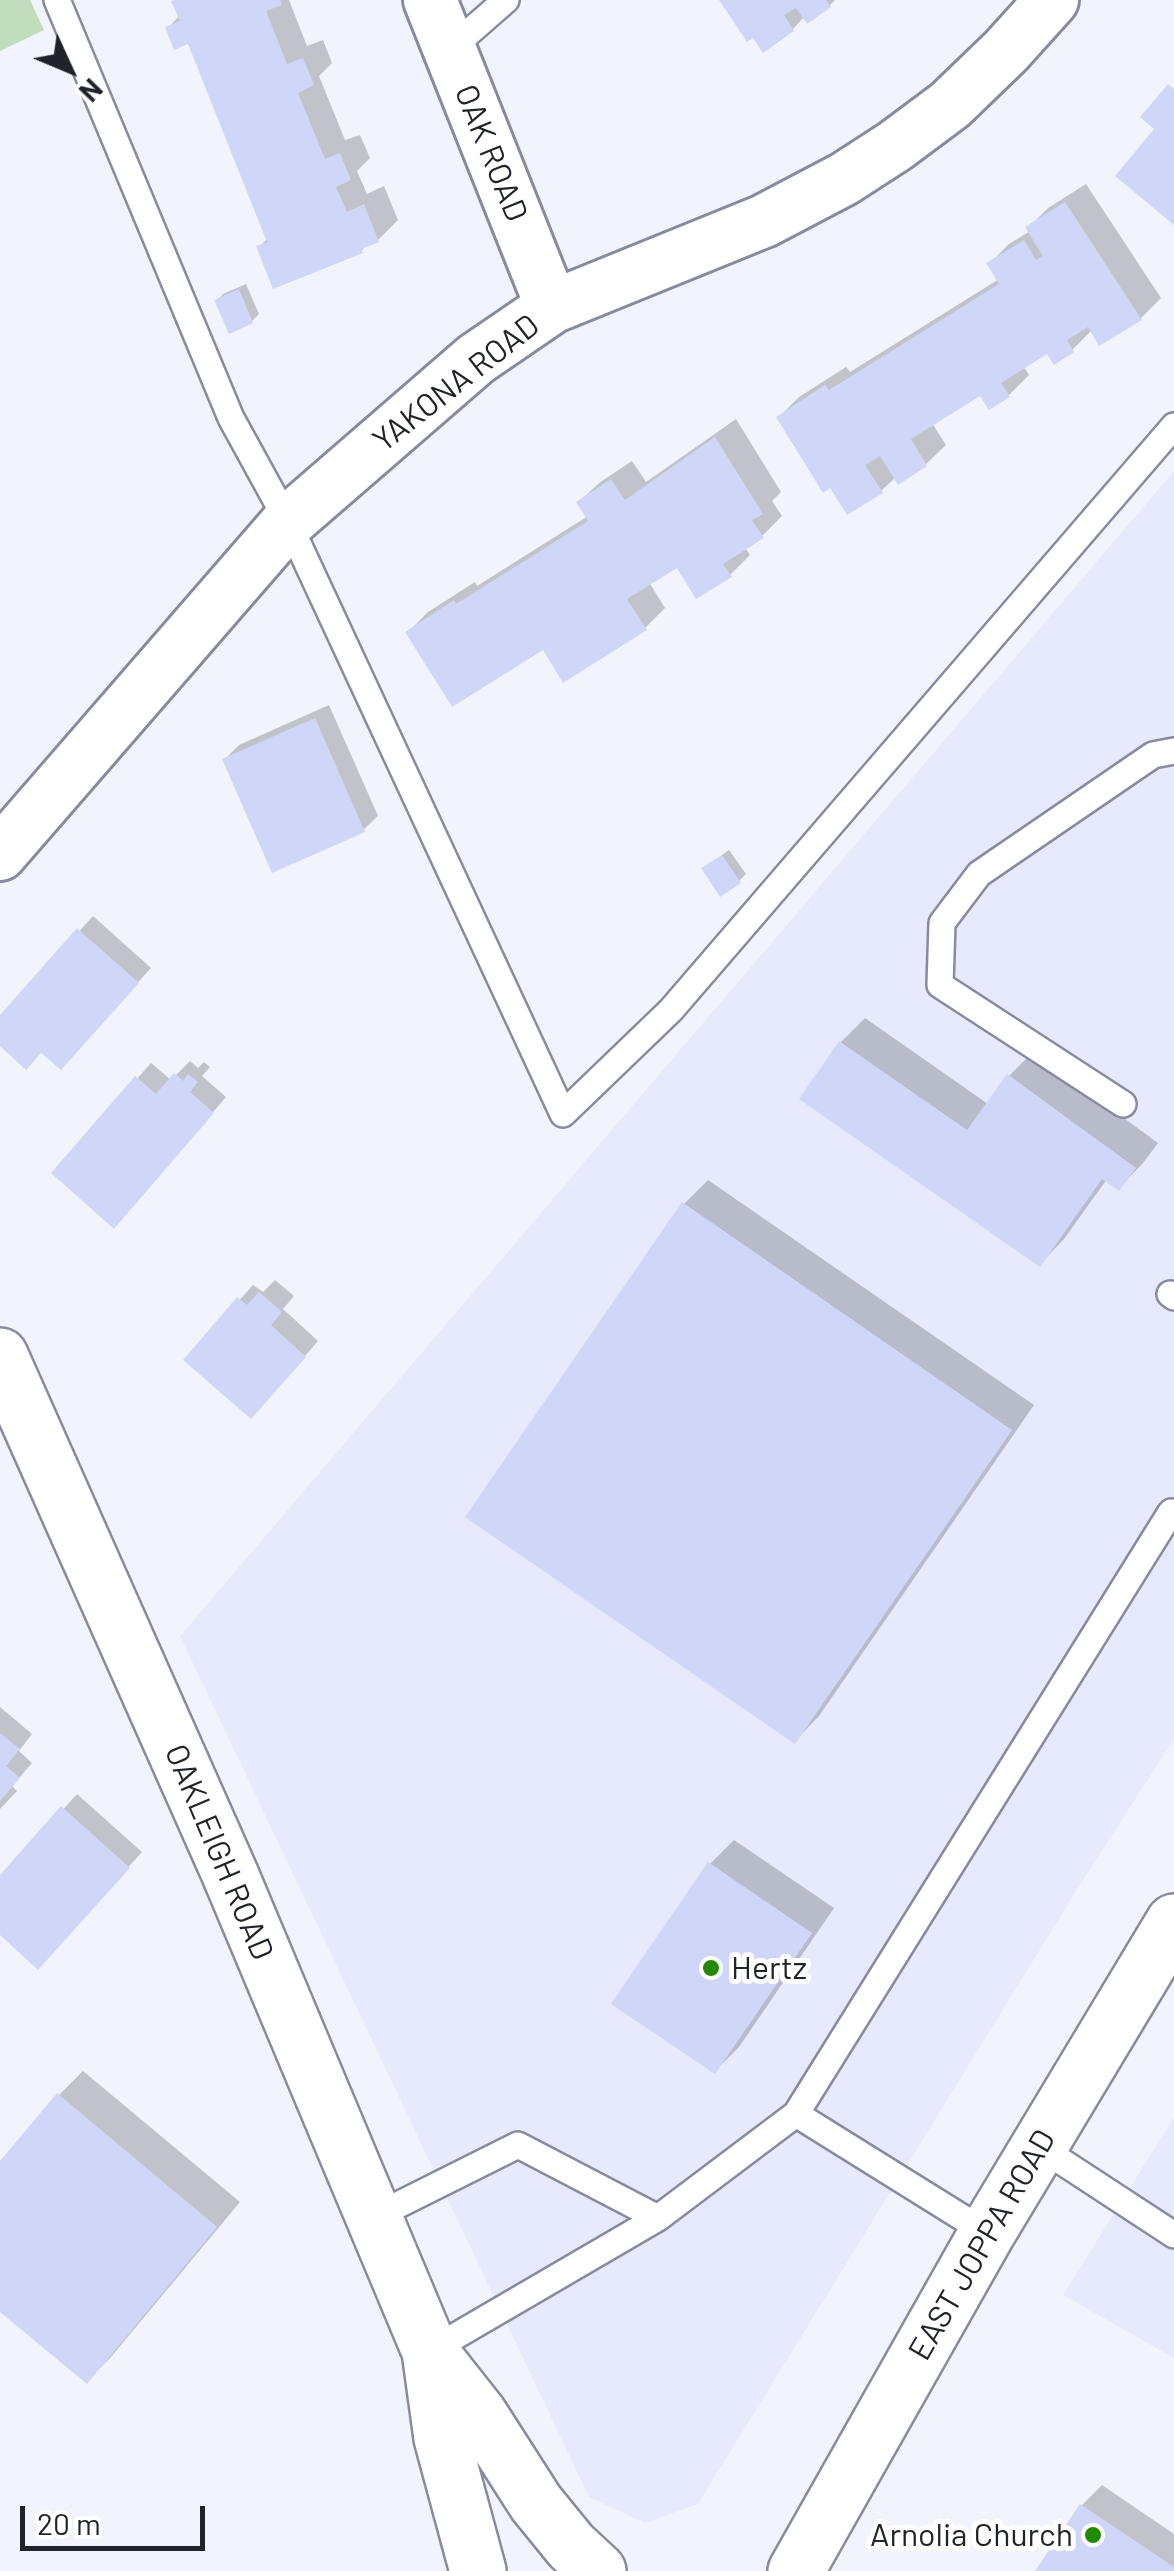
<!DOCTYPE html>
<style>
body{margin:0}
#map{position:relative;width:1174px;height:2571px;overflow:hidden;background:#f2f4fd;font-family:Barlow,sans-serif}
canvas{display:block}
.north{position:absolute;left:20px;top:20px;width:100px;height:100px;-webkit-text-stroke:8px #fff;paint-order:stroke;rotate:134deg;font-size:28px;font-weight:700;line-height:40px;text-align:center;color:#21232b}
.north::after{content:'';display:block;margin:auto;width:35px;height:45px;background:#21232b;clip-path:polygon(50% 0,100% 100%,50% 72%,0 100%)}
.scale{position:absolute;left:20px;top:2506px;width:185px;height:45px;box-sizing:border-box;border:5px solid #21232b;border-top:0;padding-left:12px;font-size:30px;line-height:35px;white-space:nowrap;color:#21232b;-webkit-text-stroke:8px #fff;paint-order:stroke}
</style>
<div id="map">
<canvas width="1174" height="2571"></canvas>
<div class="north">N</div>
<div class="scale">20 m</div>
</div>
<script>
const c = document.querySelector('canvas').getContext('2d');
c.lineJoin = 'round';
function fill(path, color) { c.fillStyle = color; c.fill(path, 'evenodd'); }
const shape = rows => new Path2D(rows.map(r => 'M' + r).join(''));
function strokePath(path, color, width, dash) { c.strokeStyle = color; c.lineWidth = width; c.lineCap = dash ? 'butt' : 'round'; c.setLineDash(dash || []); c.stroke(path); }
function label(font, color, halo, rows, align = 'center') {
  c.font = font + ' Barlow,sans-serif'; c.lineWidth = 10; c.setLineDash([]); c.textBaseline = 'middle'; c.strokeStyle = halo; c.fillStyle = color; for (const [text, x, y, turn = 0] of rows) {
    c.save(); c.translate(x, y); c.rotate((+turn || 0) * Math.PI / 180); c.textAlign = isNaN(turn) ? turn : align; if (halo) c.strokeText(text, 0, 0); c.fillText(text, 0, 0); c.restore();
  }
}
fill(shape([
 [1174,471,1174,1739,1078,1888,698,2504,645,2523,589,2497,180,1636],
 [1174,2117,1174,2358,1063,2295]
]), '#e6eafc');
fill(shape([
 [0,0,30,0,44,30,0,51]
]), '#c1ddbc');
fill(shape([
 [176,0,289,0,307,46,323,40,332,63,319,76,345,140,360,135,370,158,357,171,367,194,384,186,398,220,378,240,369,243,361,251,259,247,268,238,190,41,168,28,180,15],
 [722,0,835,0,830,5,805,16,793,29,764,49],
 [1086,184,1161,298,1141,318,1100,343,1092,330,1072,350,1048,351,1023,366,1029,375,1009,395,981,392,932,423,946,445,926,464,896,477,881,491,779,417,799,397,846,367,850,372,999,279,989,264,1009,244,1030,231,1028,228,1048,208],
 [246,284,259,314,252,321,217,301,223,294],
 [736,419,781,492,772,501,782,516,762,536,745,547,750,555,730,575,678,565,649,582,665,608,645,628,544,647,408,632,428,612,475,582,477,586,588,516,579,502,599,483,632,461,646,482],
 [329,705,378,816,363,830,225,759,239,745],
 [729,850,746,874,739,881,704,868],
 [93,916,151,968,75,1052,42,1050,0,1043,0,1019],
 [865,1018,988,1104,1009,1076,1033,1052,1158,1143,1143,1163,1119,1188,1107,1179,1064,1239,1040,1264,802,1099,841,1042],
 [190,1061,198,1068,204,1062,210,1067,202,1076,226,1097,128,1211,54,1173,151,1063,171,1080],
 [708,1180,1034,1405,819,1716,795,1741,684,1204],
 [275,1280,294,1296,283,1309,318,1341,265,1402,186,1359,253,1285,263,1292],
 [0,1707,32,1734,19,1751,32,1763,12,1786,17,1791,0,1809],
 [77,1794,142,1852,52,1952,0,1932,0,1879],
 [734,1840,834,1908,739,2047,715,2071,710,1864],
 [83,2071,240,2202,111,2357,87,2381,0,2309,0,2165,59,2095],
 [1102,2485,1174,2534,1174,2571,1038,2571,1082,2505]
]), '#0003');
fill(shape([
 [174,0,280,0,282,5,266,11,287,64,303,58,314,85,298,93,325,159,340,153,351,180,336,187,347,212,364,204,379,242,361,249,363,253,273,289,256,246,267,242,188,44,174,50,165,27,180,21,171,1],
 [719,0,826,0,831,7,807,24,796,8,784,15,794,31,763,53,753,38,747,42],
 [1168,84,1174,89,1174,225,1115,176,1154,129,1140,117],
 [1065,202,1142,320,1099,346,1088,327,1067,340,1074,352,1054,365,1047,354,1001,383,1010,397,989,410,980,396,911,439,927,466,898,485,880,456,865,465,883,493,847,515,830,488,823,493,776,417,825,385,829,390,999,284,986,263,1024,240,1036,260,1043,256,1025,227],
 [239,289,253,323,229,334,214,300],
 [715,437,763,514,752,520,764,538,723,564,732,577,696,599,677,568,627,599,647,630,563,683,543,650,452,707,405,632,454,600,456,604,588,521,576,502,611,479,625,500],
 [315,718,365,832,272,873,222,759],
 [722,855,741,883,720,897,701,868],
 [77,928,139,983,61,1070,41,1053,26,1070,0,1046,0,1015],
 [839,1041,967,1130,1007,1074,1136,1168,1119,1191,1102,1179,1040,1267,799,1099],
 [174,1073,183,1081,188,1074,198,1082,190,1092,214,1113,114,1229,51,1173,135,1076,156,1094],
 [682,1202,1012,1430,795,1744,465,1517],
 [259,1292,282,1312,271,1325,306,1357,251,1419,183,1360,237,1297,247,1305],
 [0,1733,20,1749,6,1766,20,1778,0,1801],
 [61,1806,130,1868,38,1970,0,1935,0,1875],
 [708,1862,812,1933,715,2074,611,2004],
 [57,2093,217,2227,87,2384,0,2312,0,2161],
 [1080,2504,1174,2567,1174,2571,1035,2571]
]), '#cfd6f8');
const service = shape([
 [57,0,231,418,288,522,563,1114,671,1010,1174,426],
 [450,49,506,0],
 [1123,1104,940,985,942,923,979,874,1153,755,1174,751],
 [1170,1294,1174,1297],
 [1038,2146,1174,2235],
 [374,2217,518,2145,658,2218,796,2114],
 [987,2233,796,2114,1171,1512,1174,1513],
 [430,2351,658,2218]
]);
const minor = shape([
 [430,0,552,307],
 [0,854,288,522,476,359,552,307,764,221,844,179,895,146,950,105,1006,51,1052,0]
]);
const tertiary = shape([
 [0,1356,230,1874,430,2351,442,2438,478,2571],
 [430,2352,479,2414,536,2503,571,2546,598,2571]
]);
const secondary = shape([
 [796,2571,987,2233,1174,1922]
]);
strokePath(service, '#878b9f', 30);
strokePath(minor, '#878b9f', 58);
strokePath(tertiary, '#878b9f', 60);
strokePath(secondary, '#878b9f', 60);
strokePath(service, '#fff', 25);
strokePath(minor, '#fff', 52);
strokePath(tertiary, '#fff', 55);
strokePath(secondary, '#fff', 55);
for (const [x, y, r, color] of [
 [711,1968,10,"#228a02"],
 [1093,2535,10,"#228a02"]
]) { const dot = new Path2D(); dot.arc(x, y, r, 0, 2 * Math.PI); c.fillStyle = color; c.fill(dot); strokePath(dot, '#fff', 4); }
label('32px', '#21232b', '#fff', [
 ["OAK ROAD",491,153,68],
 ["YAKONA ROAD",456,383,-38],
 ["OAKLEIGH ROAD",219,1852,67],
 ["EAST JOPPA ROAD",982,2245,-60]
]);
label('32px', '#21232b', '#fff', [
 ["Hertz",731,1968],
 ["Arnolia Church",1073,2535,"right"]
], 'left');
</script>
